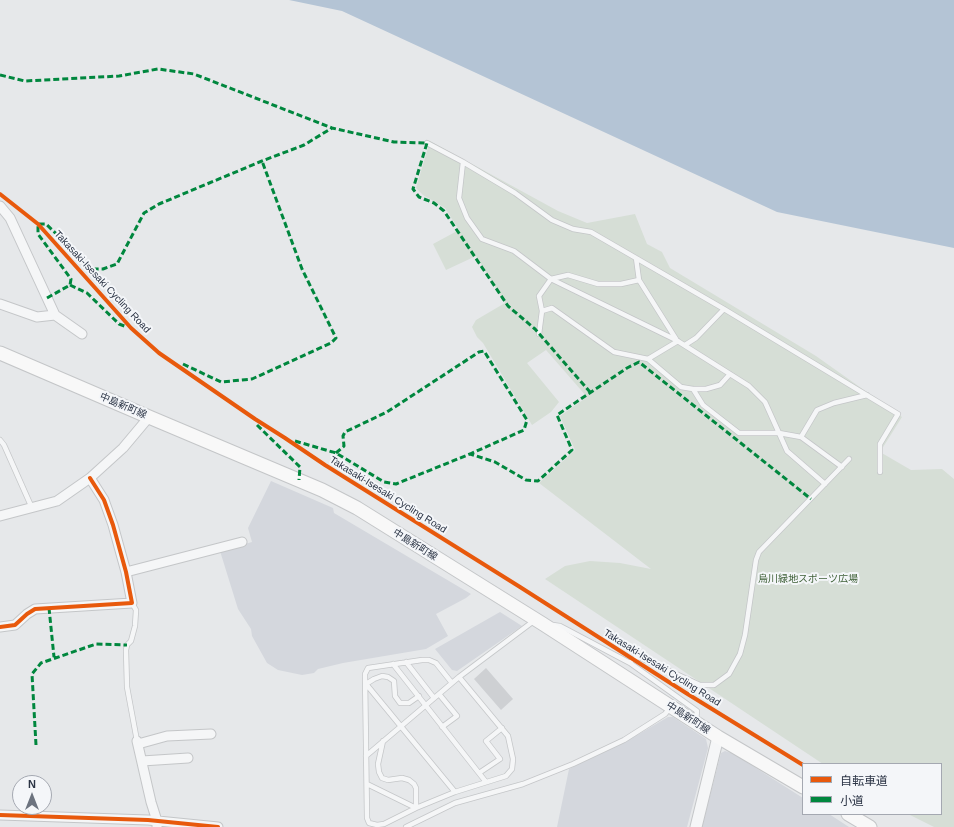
<!DOCTYPE html>
<meta charset="utf-8">
<style>
body{margin:0}
#map{position:relative;width:954px;height:827px;overflow:hidden;background:#e6e8ea;font-family:Arial,"Noto Sans JP",sans-serif}
canvas{display:block}
.legend{position:absolute;left:802px;top:763px;width:140px;height:52px;box-sizing:border-box;background:#f4f6f9;border:1px solid #a4a8b1;margin:0;padding:5px 7px;list-style:none;font-size:12px;color:#2b3445}
.legend li{display:flex;align-items:center;gap:8px;height:20px}
.legend b{width:20px;border:1px solid #a4a8b1}
.north{position:absolute;left:12px;top:775px;width:40px;height:40px;box-sizing:border-box;background:#f4f6f9;border:1px solid #a4a8b1;border-radius:50%;rotate:0deg;font-size:11px;font-weight:700;line-height:16px;text-align:center;color:#2b3445}
.north::after{content:'';display:block;margin:auto;width:14px;height:18px;background:#6c737f;clip-path:polygon(50% 0,100% 100%,50% 72%,0 100%)}
</style>
<div id="map">
<canvas width="954" height="827"></canvas>
<ul class="legend">
<li><b style="height:5px;background:#e8590c"></b>自転車道</li>
<li><b style="height:5px;background:#00873e"></b>小道</li>
</ul>
<div class="north">N</div>
</div>
<script>
const c = document.querySelector('canvas').getContext('2d');
c.lineJoin = 'round';
function fill(path, color) { c.fillStyle = color; c.fill(path, 'evenodd'); }
const shape = rows => new Path2D(rows.map(r => 'M' + r).join(''));
function strokePath(path, color, width, dash) { c.strokeStyle = color; c.lineWidth = width; c.lineCap = dash ? 'butt' : 'round'; c.setLineDash(dash || []); c.stroke(path); }
function label(font, color, halo, rows, align = 'center') {
  c.font = font + ' Arial,"Noto Sans JP",sans-serif'; c.lineWidth = 4; c.setLineDash([]); c.textBaseline = 'middle'; c.strokeStyle = halo; c.fillStyle = color; for (const [text, x, y, turn = 0] of rows) {
    c.save(); c.translate(x, y); c.rotate((+turn || 0) * Math.PI / 180); c.textAlign = isNaN(turn) ? turn : align; if (halo) c.strokeText(text, 0, 0); c.fillText(text, 0, 0); c.restore();
  }
}
fill(shape([
 [271,481,333,508,334,513,471,594,466,598,436,614,448,636,426,649,343,663,318,669,314,673,302,675,278,670,267,663,252,636,251,629,238,609,220,551,252,542,248,528],
 [500,612,522,626,457,671,452,670,435,649],
 [668,717,673,717,706,739,708,748,687,827,557,827,569,769,639,734],
 [725,751,734,754,803,798,803,814,829,814,849,827,702,827,721,753]
]), '#d4d7dd');
fill(shape([
 [430,141,558,211,587,223,635,214,647,244,662,252,670,268,816,356,902,417,880,452,911,470,942,469,954,479,954,827,934,827,908,814,941,814,941,764,823,764,545,579,565,566,590,561,620,563,651,569,539,483,575,450,560,416,587,397,546,350,527,363,559,402,551,412,532,425,483,343,477,337,472,327,476,320,505,303,476,256,446,270,433,244,459,230,445,208,423,195,416,188]
]), '#d6ded6');
fill(shape([
 [289,0,954,0,954,248,777,212,342,11]
]), '#b4c4d5');
fill(shape([
 [486,668,513,699,501,710,474,679]
]), '#ced0d3');
const service = shape([
 [427,143,463,162,515,193,552,220,573,229,591,232,724,309,898,414,880,444,880,472],
 [463,162,459,198,467,218,482,239,514,251,551,279,676,340,749,386,765,402,779,433,801,437,842,467],
 [636,258,639,280,676,339],
 [542,311,552,308,614,352,648,359,678,341],
 [539,334,542,311,539,296,551,279,568,275,598,284,621,284,639,280],
 [685,345,696,338,724,309],
 [648,359,681,387,693,389,706,389,720,385,730,374],
 [693,389,703,405,739,433,779,433,787,451,825,484],
 [801,437,817,410,834,403,867,395],
 [0,440,4,445,32,508],
 [132,603,136,610,135,626,131,641,127,645,126,650,127,687,137,741],
 [553,625,560,626,630,663,633,659,639,657,700,685,714,685,729,674,740,654,745,635,756,560,759,552,849,459],
 [406,662,434,698],
 [630,663,697,711,696,721],
 [393,664,486,782],
 [452,683,436,663,429,660,422,660,368,668,365,674,367,818,369,823,377,825,384,824,416,808,455,792,506,776,512,769,513,759,508,736,459,677],
 [439,694,457,716,442,727],
 [419,696,409,703,400,703,395,696,394,681,388,677,382,676,374,679,366,684,455,792],
 [366,756,459,677,535,620],
 [479,773,500,759,486,741,502,728],
 [367,784,416,808,416,788,414,784,409,780,402,778,388,780,382,778,379,772,378,764,383,741],
 [406,827,455,803,523,784,573,764,624,740,665,714,670,708]
]);
const minor = shape([
 [0,206,10,218,55,315,82,334],
 [0,304,37,317,55,315],
 [0,516,57,501,90,478,123,448,149,417],
 [126,572,242,542],
 [0,627,15,625,27,614,35,609,132,603,126,572,113,525,104,500,90,478],
 [137,741,151,802,157,821,157,827],
 [138,744,167,736,211,734],
 [142,761,188,758],
 [0,815,148,820,218,827]
]);
const tertiary = shape([
 [696,827,718,737]
]);
const secondary = shape([
 [0,353,149,417,322,490,357,508,543,624,718,737,803,787],
 [848,814,870,827]
]);
strokePath(service, '#c4c6c8', 6);
strokePath(minor, '#c4c6c8', 11);
strokePath(tertiary, '#c4c6c8', 13);
strokePath(secondary, '#c4c6c8', 15);
strokePath(service, '#f5f6f7', 4.5);
strokePath(minor, '#f5f6f7', 9);
strokePath(tertiary, '#f5f6f7', 11);
strokePath(secondary, '#f8f8f8', 13);
strokePath(shape([
 [0,75,25,81,119,76,158,69,194,74,332,128,394,142,427,143,413,189,419,197,434,203,444,211,508,306,535,329,590,392],
 [70,285,87,293,119,324,127,327],
 [47,298,70,285,71,279,38,234,38,224,46,224,93,269,103,269,117,264,144,213,159,204,262,161,304,145,332,128],
 [183,364,221,382,252,379,331,343,336,338,302,269,262,161],
 [257,425,300,467,299,480],
 [295,441,336,453,384,482,396,484,470,454,495,462,526,480,538,481,572,450,557,415,627,368,639,362,811,499],
 [336,453,344,446,343,436,345,432,387,412,479,352,484,351,527,420,524,430,470,454],
 [49,608,54,657],
 [36,745,32,674,41,663,96,644,127,645]
]), '#00873e', 3, [6, 3]);
strokePath(shape([
 [0,194,38,224,131,328,159,353,255,419,285,438,325,465,520,587,686,693,803,765],
 [0,627,15,625,27,614,35,609,132,603,126,572,113,525,104,500,90,478],
 [0,815,148,820,218,827]
]), '#e8590c', 4);
label('10px', '#2b3445', '#f4f6f9', [
 ["Takasaki-Isesaki Cycling Road",102,282,47],
 ["中島新町線",123,406,23],
 ["Takasaki-Isesaki Cycling Road",388,495,32],
 ["中島新町線",415,545,32],
 ["Takasaki-Isesaki Cycling Road",662,668,32],
 ["中島新町線",688,718,33]
]);
label('10px', '#3f6138', '#f4f6f9', [
 ["烏川緑地スポーツ広場",808,579]
]);
</script>
